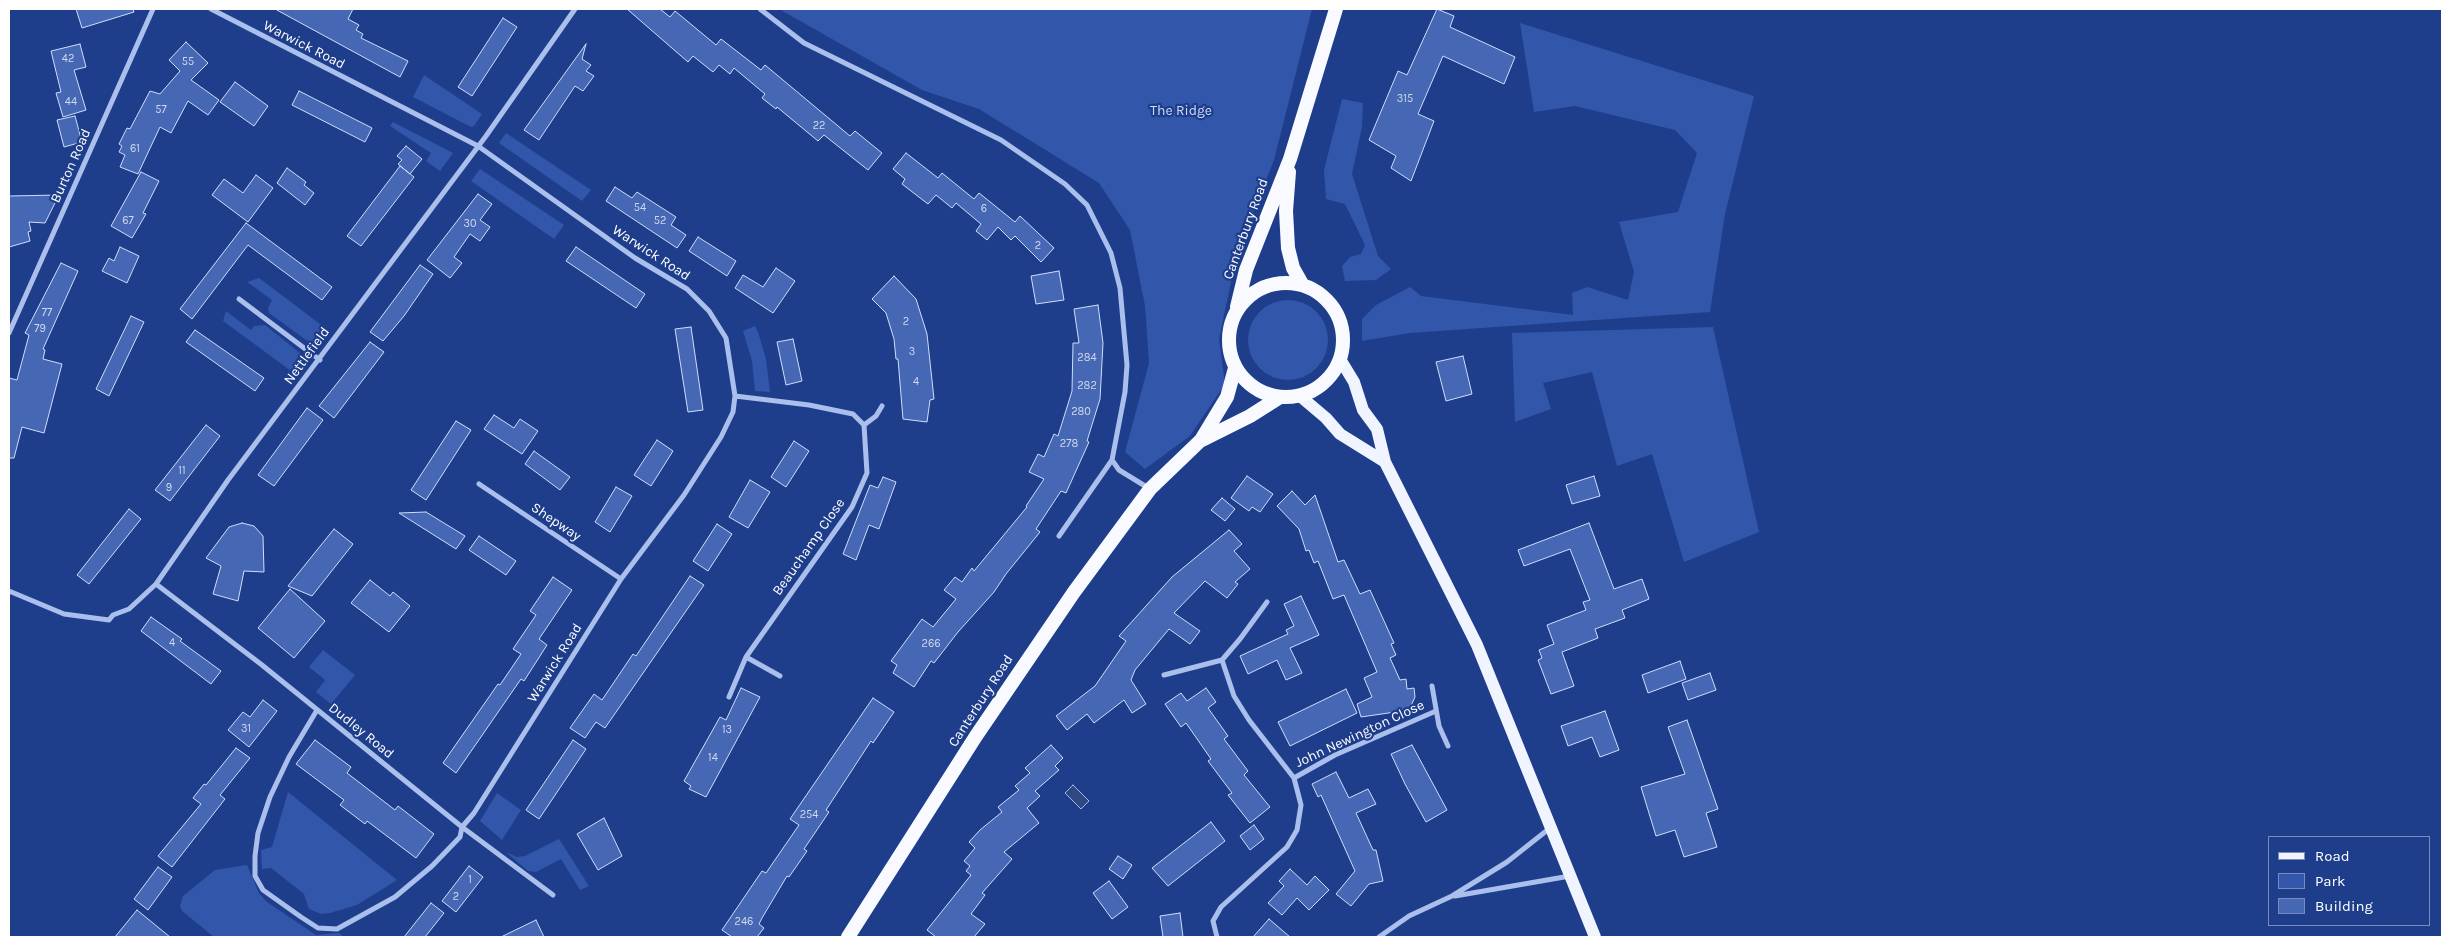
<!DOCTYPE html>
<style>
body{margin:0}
#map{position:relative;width:2451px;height:946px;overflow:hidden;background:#1e3e8c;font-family:Karla,sans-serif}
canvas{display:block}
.frame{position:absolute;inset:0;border:10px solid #fff;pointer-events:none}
.legend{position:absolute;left:2268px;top:836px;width:162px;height:90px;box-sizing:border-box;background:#1e3e8c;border:1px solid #788bba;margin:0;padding:6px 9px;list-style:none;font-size:15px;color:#fff}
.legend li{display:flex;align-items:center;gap:10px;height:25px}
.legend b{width:25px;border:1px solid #788bba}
</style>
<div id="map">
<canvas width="2451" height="946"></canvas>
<div class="frame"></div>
<ul class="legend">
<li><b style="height:6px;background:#f0f4ff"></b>Road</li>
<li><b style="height:14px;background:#3156aa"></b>Park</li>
<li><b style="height:14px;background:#4667b4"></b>Building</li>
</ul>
</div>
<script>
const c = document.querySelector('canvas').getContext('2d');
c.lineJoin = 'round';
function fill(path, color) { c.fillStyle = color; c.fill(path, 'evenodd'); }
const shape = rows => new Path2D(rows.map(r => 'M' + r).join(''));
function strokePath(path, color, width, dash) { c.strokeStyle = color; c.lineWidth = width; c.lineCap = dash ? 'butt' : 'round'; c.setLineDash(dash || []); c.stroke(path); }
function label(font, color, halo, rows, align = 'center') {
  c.font = font + ' Karla,sans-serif'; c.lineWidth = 4.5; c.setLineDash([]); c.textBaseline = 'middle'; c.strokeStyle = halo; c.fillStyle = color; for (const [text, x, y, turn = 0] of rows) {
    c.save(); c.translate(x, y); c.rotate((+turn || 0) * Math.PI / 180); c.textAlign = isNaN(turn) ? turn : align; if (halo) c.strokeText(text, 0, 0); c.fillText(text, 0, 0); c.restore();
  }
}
fill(shape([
 [779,9,1312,9,1274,160,1237,254,1219,339,1225,384,1190,436,1145,469,1125,452,1149,363,1145,306,1130,230,1099,183,979,109,922,90],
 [1520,23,1754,96,1725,214,1710,312,1410,333,1362,341,1362,319,1376,305,1410,287,1421,296,1573,315,1572,293,1587,287,1628,300,1634,272,1619,222,1678,212,1697,153,1675,130,1575,106,1534,112],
 [424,75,482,114,474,126,471,127,413,97],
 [1342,99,1363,103,1362,127,1352,174,1378,256,1391,269,1376,280,1345,281,1342,266,1350,257,1361,254,1365,245,1345,204,1326,199,1324,170],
 [393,122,453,153,440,171,426,161,431,153,390,126],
 [506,133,591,190,582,201,499,143],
 [480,169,564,225,554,239,471,181],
 [259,278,324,327,313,342,306,340,269,313,268,308,272,300,247,282],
 '1248 340a40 40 0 1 1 80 0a40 40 0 1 1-80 0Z',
 [226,311,251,330,254,326,265,325,300,353,303,358,291,371,223,321],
 [755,326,758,332,766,359,770,392,755,391,752,361,743,331],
 [1713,327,1759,532,1684,562,1652,454,1617,466,1592,372,1543,383,1551,409,1515,422,1512,333],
 [323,650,355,675,331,704,316,692,325,680,309,667],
 [288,792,397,880,357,905,330,913,321,914,309,909,304,894,271,868,262,869,261,850,272,847],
 [497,793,521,810,502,840,480,821],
 [559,839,589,886,580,890,561,859,536,872,528,871,506,852,517,857,525,856],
 [247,865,259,893,267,902,316,935,339,933,344,937,214,937,182,911,180,906,183,896,215,870]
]), '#3156aa');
const water = shape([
 [1073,785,1089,801,1081,809,1065,793,1073,785]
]);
fill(water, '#314983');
strokePath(water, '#9eb7ee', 1);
const building = shape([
 [76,9,133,9,134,12,82,28,76,9],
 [275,9,353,9,348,19,359,25,356,30,363,34,361,38,408,61,400,77,275,9],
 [627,9,660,9,670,17,675,11,716,45,721,39,761,70,765,65,850,136,855,131,882,153,868,170,824,135,818,141,777,107,776,109,762,98,765,94,734,68,730,74,719,65,713,72,693,56,688,62,627,9],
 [1437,9,1454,16,1450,27,1515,57,1504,84,1443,56,1418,114,1434,121,1411,181,1391,168,1396,156,1369,140,1398,71,1407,75,1437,9],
 [503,18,517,27,472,96,458,87,503,18],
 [186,42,208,63,191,80,219,100,208,115,188,101,171,133,160,127,138,174,120,167,125,155,119,152,122,146,119,144,127,128,130,129,150,91,160,94,180,71,169,60,186,42],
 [80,44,86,67,74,70,86,110,63,117,56,93,61,92,51,51,80,44],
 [586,44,582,59,591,65,586,71,594,76,583,91,575,86,539,140,524,130,586,44],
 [235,82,268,106,254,126,220,102,235,82],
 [299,91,372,128,365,142,292,105,299,91],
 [75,116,82,142,64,147,57,120,75,116],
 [406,146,422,159,410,174,398,164,402,160,397,156,406,146],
 [906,153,938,178,942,173,974,199,979,193,1015,222,1020,216,1054,248,1041,262,1015,236,1011,240,998,227,987,240,976,231,981,224,956,203,952,208,936,195,928,204,902,184,905,179,893,169,906,153],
 [400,166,414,177,361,246,347,236,400,166],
 [287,168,306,182,304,185,314,193,305,205,277,183,287,168],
 [141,172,159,181,143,213,146,214,132,238,111,226,141,172],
 [256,175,273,188,248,222,212,195,224,179,243,193,256,175],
 [615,187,632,198,637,192,676,217,671,225,686,235,677,248,606,201,615,187],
 [478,194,492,204,480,220,490,227,480,241,470,234,454,257,462,263,450,278,427,260,478,194],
 [59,195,45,223,29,222,31,231,28,232,30,241,9,247,9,196,59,195],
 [246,223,332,287,322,300,248,245,192,319,180,309,246,223],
 [698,237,736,261,727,276,689,251,698,237],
 [120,247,139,256,127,283,102,271,109,258,114,261,120,247],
 [576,247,645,294,636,308,566,261,576,247],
 [61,263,78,271,43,349,45,350,43,359,62,364,44,433,22,427,14,458,9,458,9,378,17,380,29,335,25,333,61,263],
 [420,265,433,274,404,316,383,341,370,332,420,265],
 [776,268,795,281,773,313,735,288,743,275,763,287,776,268],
 [1059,271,1064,300,1036,304,1031,276,1059,271],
 [894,276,916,299,927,334,934,399,930,400,927,422,903,419,898,359,896,359,894,339,886,313,872,299,894,276],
 [1098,305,1103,343,1100,399,1087,441,1089,442,1066,493,1061,491,1036,529,1040,532,1006,574,994,592,958,632,934,663,931,661,914,687,893,673,897,665,891,661,922,619,933,627,956,599,944,590,955,577,962,582,972,568,974,571,1027,507,1026,506,1044,479,1029,472,1038,454,1044,457,1054,434,1058,436,1072,391,1073,343,1079,343,1074,309,1098,305],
 [131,316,144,322,109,396,96,389,131,316],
 [691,327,703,410,688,412,675,329,691,327],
 [195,330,264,378,255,391,186,342,195,330],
 [793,339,802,381,786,385,777,342,793,339],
 [370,342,384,352,334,418,319,406,370,342],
 [1463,356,1472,394,1446,401,1436,362,1463,356],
 [307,408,323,420,274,486,258,475,307,408],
 [494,415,514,428,520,419,538,431,522,454,484,429,494,415],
 [456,421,471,430,426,500,411,490,456,421],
 [206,425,220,436,170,501,155,490,206,425],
 [657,440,673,451,651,486,634,475,657,440],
 [794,441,809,451,786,487,771,477,794,441],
 [534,451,570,477,560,490,525,464,534,451],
 [1247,476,1273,494,1260,512,1252,507,1249,511,1231,498,1247,476],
 [1594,476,1600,496,1572,504,1566,485,1594,476],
 [883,477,896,482,879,529,869,525,856,560,843,554,870,485,878,488,883,477],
 [750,480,770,492,748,528,729,517,750,480],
 [616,487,632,496,610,532,595,522,616,487],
 [1292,491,1305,505,1315,495,1338,562,1344,560,1360,594,1370,590,1394,643,1391,644,1396,655,1390,658,1400,680,1406,679,1407,689,1414,688,1415,697,1409,710,1361,717,1357,704,1372,697,1364,678,1377,672,1344,595,1333,599,1318,561,1314,563,1309,550,1306,551,1299,529,1277,506,1292,491],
 [1222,498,1235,509,1225,521,1211,510,1222,498],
 [129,509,141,519,89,584,77,575,129,509],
 [426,512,465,536,456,549,399,513,426,512],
 [242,523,254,526,263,536,264,572,244,571,238,601,213,594,221,566,206,558,229,527,242,523],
 [1589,523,1614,589,1642,579,1649,599,1622,610,1625,618,1595,629,1598,638,1562,652,1574,686,1551,694,1538,660,1542,658,1539,650,1554,644,1547,625,1586,610,1583,602,1590,600,1570,549,1524,566,1518,550,1589,523],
 [717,524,732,534,708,571,693,561,717,524],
 [334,529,353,544,312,596,288,586,334,529],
 [1229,530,1242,544,1234,551,1250,569,1235,582,1238,584,1227,598,1205,581,1174,613,1200,631,1190,644,1169,629,1135,670,1131,680,1146,704,1132,713,1124,700,1094,723,1087,714,1067,730,1056,716,1095,686,1126,641,1119,636,1172,577,1229,530],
 [479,536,516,561,506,575,469,550,479,536],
 [690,576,704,585,605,728,596,722,585,738,570,728,594,694,602,700,633,654,636,656,690,576],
 [553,577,572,590,539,639,547,645,524,681,521,679,456,773,443,763,498,684,500,685,521,654,513,649,536,615,530,611,553,577],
 [370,580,390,596,393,592,410,606,389,632,351,603,370,580],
 [290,589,325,621,294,658,258,628,290,589],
 [1301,596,1319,635,1290,648,1302,673,1286,680,1277,660,1248,674,1240,656,1288,634,1286,630,1294,626,1284,604,1301,596],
 [151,617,182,639,180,641,221,671,211,684,141,631,151,617],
 [1680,661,1686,679,1648,693,1642,675,1680,661],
 [1710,673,1716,690,1688,700,1682,683,1710,673],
 [741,688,760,697,706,797,689,789,691,786,684,781,720,717,726,720,741,688],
 [1206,688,1216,702,1208,708,1228,736,1224,739,1248,771,1244,775,1270,807,1250,823,1228,795,1232,793,1208,761,1211,759,1186,723,1181,727,1165,704,1181,693,1187,701,1206,688],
 [1346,689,1357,713,1290,746,1278,722,1346,689],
 [873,698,894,712,873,743,871,741,826,810,829,812,804,849,807,851,789,877,787,876,762,918,759,924,764,928,757,937,732,937,722,930,762,871,766,873,799,825,790,819,873,698],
 [263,700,277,711,249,747,228,730,243,712,250,717,263,700],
 [1605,711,1619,750,1600,757,1592,737,1568,746,1561,726,1605,711],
 [1687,720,1718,809,1706,813,1717,847,1684,857,1675,830,1656,836,1641,787,1685,774,1668,727,1687,720],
 [315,740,351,767,347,773,395,810,398,806,434,834,416,858,367,821,365,824,340,805,344,800,296,764,315,740],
 [573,740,586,749,539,819,526,810,573,740],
 [1051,745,1063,758,1055,766,1059,770,1035,791,1040,796,1027,808,1039,823,1004,852,1012,859,982,893,985,895,971,914,985,924,974,937,936,937,927,930,971,875,966,871,970,866,964,861,975,848,969,842,980,830,1002,812,998,807,1019,790,1015,786,1030,773,1025,768,1051,745],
 [1412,745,1447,810,1426,822,1405,784,1391,754,1412,745],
 [236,748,250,758,220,795,225,799,172,867,158,856,201,804,193,798,204,784,206,785,236,748],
 [1336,772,1349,798,1368,789,1376,804,1356,813,1373,850,1376,850,1383,881,1369,884,1351,906,1336,894,1355,871,1321,795,1318,797,1312,784,1336,772],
 [604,818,622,856,598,870,577,834,604,818],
 [1211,822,1225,841,1168,886,1152,868,1211,822],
 [1254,825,1264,839,1250,850,1240,836,1254,825],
 [1118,856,1132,865,1123,879,1109,869,1118,856],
 [469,866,483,877,456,912,442,901,469,866],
 [158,867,172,877,148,910,134,899,158,867],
 [1290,869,1307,885,1315,876,1329,890,1309,910,1297,898,1282,915,1268,903,1284,886,1279,881,1290,869],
 [1109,881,1128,907,1112,919,1093,893,1109,881],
 [431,903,444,913,425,937,404,937,431,903],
 [137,910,170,937,115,937,137,910],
 [1180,913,1183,937,1163,937,1160,916,1180,913],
 [1269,919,1290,937,1253,937,1269,919],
 [536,920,544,937,501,937,536,920]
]);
fill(building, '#4667b4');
strokePath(building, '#d0ddf9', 1);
strokePath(shape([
 [211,9,478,146,635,258,687,289,709,311,726,338,735,396,733,412,721,437,684,495,621,579,474,813,462,827,460,837,432,866,395,897,337,929,318,928,301,917,263,890,255,876,255,856,258,833,270,797,289,757,317,710],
 [760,9,804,43,1001,140,1065,184,1087,205,1111,253,1120,288,1127,365,1125,392,1112,460,1119,470,1150,489],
 [239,299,320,360],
 [9,333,153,9],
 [864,425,876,416,882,406],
 [479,484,621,579],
 [1059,536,1112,460],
 [156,584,262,665,462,827,553,895],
 [9,591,64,614,109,620,113,615,129,609,156,584,228,480,486,136,575,9],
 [746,657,780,676],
 [1164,675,1222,660,1240,639,1267,602],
 [1432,686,1439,726,1448,746],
 [729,697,746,657,852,507,867,473,864,425,853,414,809,405,735,396],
 [1294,778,1335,755,1436,711],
 [1455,896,1570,876],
 [1217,937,1213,921,1221,907,1287,847,1297,830,1301,805,1294,778,1249,720,1234,696,1222,660],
 [1379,937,1409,916,1452,896,1507,862,1550,828]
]), '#abbfec', 5);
strokePath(shape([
 [1340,359,1354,382,1363,410,1377,429,1385,462,1477,645,1595,937],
 [1300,396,1326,418,1340,434,1385,462]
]), '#f0f4ff', 12);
strokePath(shape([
 [1289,172,1286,211,1288,248,1293,268,1302,284],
 '1229 340a57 57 0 1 1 114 0a57 57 0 1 1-114 0Z',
 [1237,307,1246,270,1290,159,1336,9],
 [1202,440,1250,416,1280,397],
 [848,937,976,736,1074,592,1150,489,1201,440,1227,397,1235,368]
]), '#f8faff', 14);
label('11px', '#d1d9ec', null, [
 ["42",68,59],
 ["55",188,62],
 ["315",1405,99],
 ["44",71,102],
 ["57",161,110],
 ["22",819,126],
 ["61",135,149],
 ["54",640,208],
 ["6",984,209],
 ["67",128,221],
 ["52",660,221],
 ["30",470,224],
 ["2",1038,246],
 ["77",47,313],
 ["2",906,322],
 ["79",40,329],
 ["3",912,352],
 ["284",1087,358],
 ["4",916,382],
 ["282",1087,386],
 ["280",1081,412],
 ["278",1069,444],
 ["11",182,471],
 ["9",169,488],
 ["4",172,643],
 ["266",931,644],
 ["31",246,729],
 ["13",727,730],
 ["14",713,758],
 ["254",809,815],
 ["1",470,880],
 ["2",456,897],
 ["246",744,922]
]);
label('14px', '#fff', '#1e3e8c', [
 ["Warwick Road",304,45,27],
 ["Burton Road",71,166,-66],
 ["Canterbury Road",1246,229,-70],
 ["Warwick Road",651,253,33],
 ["Nettlefield",307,356,-54],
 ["Shepway",556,522,34],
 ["Beauchamp Close",809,547,-55],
 ["Warwick Road",555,663,-58],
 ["Canterbury Road",981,701,-57],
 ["Dudley Road",361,731,39],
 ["John Newington Close",1360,734,-25]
]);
label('14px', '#d0ddf9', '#1e3e8c', [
 ["The Ridge",1181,111]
]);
</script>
